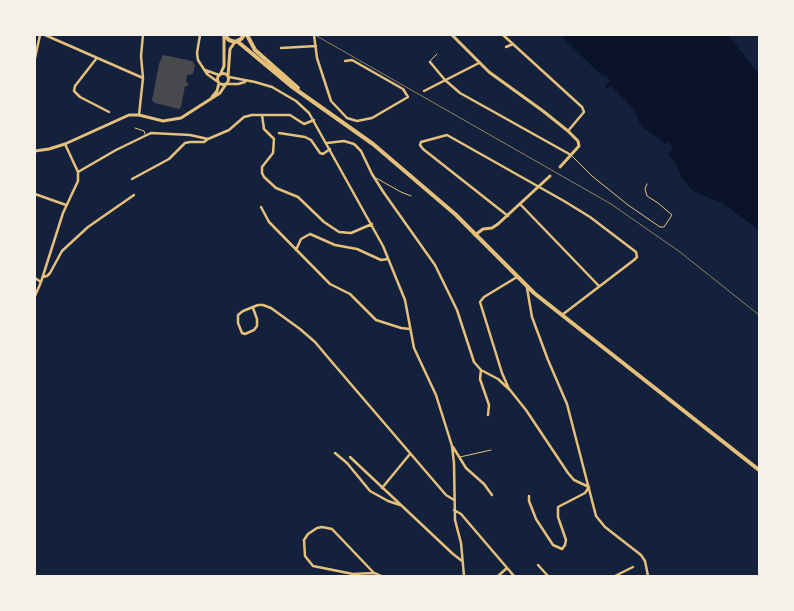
<!DOCTYPE html>
<style>
body{margin:0}
#map{position:relative;width:794px;height:611px;overflow:hidden;background:#14213d;font-family:"Golos Text",sans-serif}
canvas{display:block}
.frame{position:absolute;inset:0;border:36px solid #f6f1e7;pointer-events:none}
</style>
<div id="map">
<canvas width="794" height="611"></canvas>
<div class="frame"></div>
</div>
<script>
const c = document.querySelector('canvas').getContext('2d');
c.lineJoin = 'round';
function fill(path, color) { c.fillStyle = color; c.fill(path, 'evenodd'); }
const shape = rows => new Path2D(rows.map(r => 'M' + r).join(''));
function strokePath(path, color, width, dash) { c.strokeStyle = color; c.lineWidth = width; c.lineCap = dash ? 'butt' : 'round'; c.setLineDash(dash || []); c.stroke(path); }
fill(shape([
 [560,35,728,35,759,74,759,230,722,203,695,192,689,187,681,177,676,164,669,155,673,147,669,142,665,144,645,129,640,124,635,111,627,103,627,102,611,86,607,89,605,86,610,80,605,75,603,77]
]), '#0b132b');
fill(shape([
 [163,55,192,61,195,65,193,74,187,75,186,82,188,83,188,86,185,86,181,107,179,109,155,103,152,101,159,64]
]), '#48494c');
strokePath(shape([
 [430,61,437,54],
 [135,128,144,131,145,134],
 [571,155,592,176,628,205,660,227,664,227,672,215,658,203,647,196,645,189,647,184],
 [376,178,401,192,411,196],
 [460,457,491,450]
]), '#e5c07b', 1);
strokePath(shape([
 [45,35,143,78],
 [200,35,197,53,198,60,207,74,218,82],
 [314,35,317,58,331,101,347,118,357,121,372,118,408,97,403,89,352,60,345,61],
 [503,35,582,107,584,112,568,131],
 [506,47,513,44],
 [281,48,316,46],
 [35,58,40,35],
 [96,59,75,86,74,91,80,97,109,112],
 [430,62,445,80,460,93,571,155],
 [205,70,219,75],
 [229,77,255,82,272,87,296,101,309,113,383,246,405,300,414,348,436,395,452,446,454,463,455,520,461,543,464,576],
 [227,84,238,84,245,82],
 [424,91,479,63],
 [139,115,143,78,141,56,143,35],
 [262,115,264,129,274,139,273,153,262,167,262,173,264,177,276,188,298,197,324,222,339,232,351,233,372,224],
 [279,133,305,137,311,140,320,153,323,154,330,149],
 [327,143,344,141,354,144,361,151,372,174,384,193,435,265,457,310,474,362,481,370,498,379,510,390,526,410,568,473,574,480,589,487,585,493,558,507,558,517,566,540,565,545,562,549,553,545,536,519,529,501,529,496],
 [78,172,116,150,151,133,190,135,208,139,229,130,244,117,252,115,290,115,304,124,314,120],
 [132,179,169,159,185,143,190,142,204,142,208,139],
 [35,194,66,205],
 [520,204,599,286],
 [261,207,269,222,330,284,350,294,376,320,401,328,410,329],
 [508,216,423,149,420,145,421,142,447,135,564,201,590,217,636,252,637,257,634,260,562,315],
 [296,250,301,239,310,234,335,245,357,249,381,260,388,259],
 [43,277,47,276,50,273,62,251,88,227,134,195],
 [35,278,41,282],
 [527,288,532,317,548,360,567,404,596,516,605,527,641,555,645,561,648,576],
 [35,296,41,282,63,213,78,181,78,172,65,144],
 [253,308,257,319,257,326,254,330,245,334,242,333,238,323,238,315,243,311,258,305,263,305,271,308,300,329,315,342,331,361,446,495,454,500],
 [481,370,480,379,489,405,488,415],
 [509,389,502,373,480,302,484,297,517,277],
 [453,447,466,468,484,484,492,495],
 [335,453,347,463,370,491,388,501,400,505],
 [350,457,453,554,462,561],
 [382,488,410,454],
 [454,510,461,514,514,576],
 [538,565,548,576],
 [374,573,353,574,313,566,305,556,304,540,308,534,317,528,322,527,332,529,374,573,381,576],
 [498,576,507,568],
 [615,576,633,567]
]), '#e5c07b', 2.5);
strokePath(shape([
 [452,35,489,72,543,111,568,131,578,141,579,146,560,167],
 [475,235,483,229,492,228,498,224,550,176]
]), '#e5c07b', 3);
strokePath(shape([
 '217.5 79a5.5 5.5 0 1 1 11 0a5.5 5.5 0 1 1-11 0Z',
 [220,75,224,66,224,36],
 [228,76,230,49,235,42],
 [212,97,217,91,219,83],
 [35,151,49,149,65,144,129,115,139,115,163,121,181,118,220,93,226,84]
]), '#e5c07b', 3);
strokePath(shape([
 [224,35,229,40,235,42,241,39,244,35],
 [247,35,255,50,298,88],
 [237,41,291,86,373,144,455,214,534,293,759,470]
]), '#e5c07b', 4);
strokePath(shape([
 [315,35,611,204,680,252,759,315]
]), '#918062', 1);
</script>
